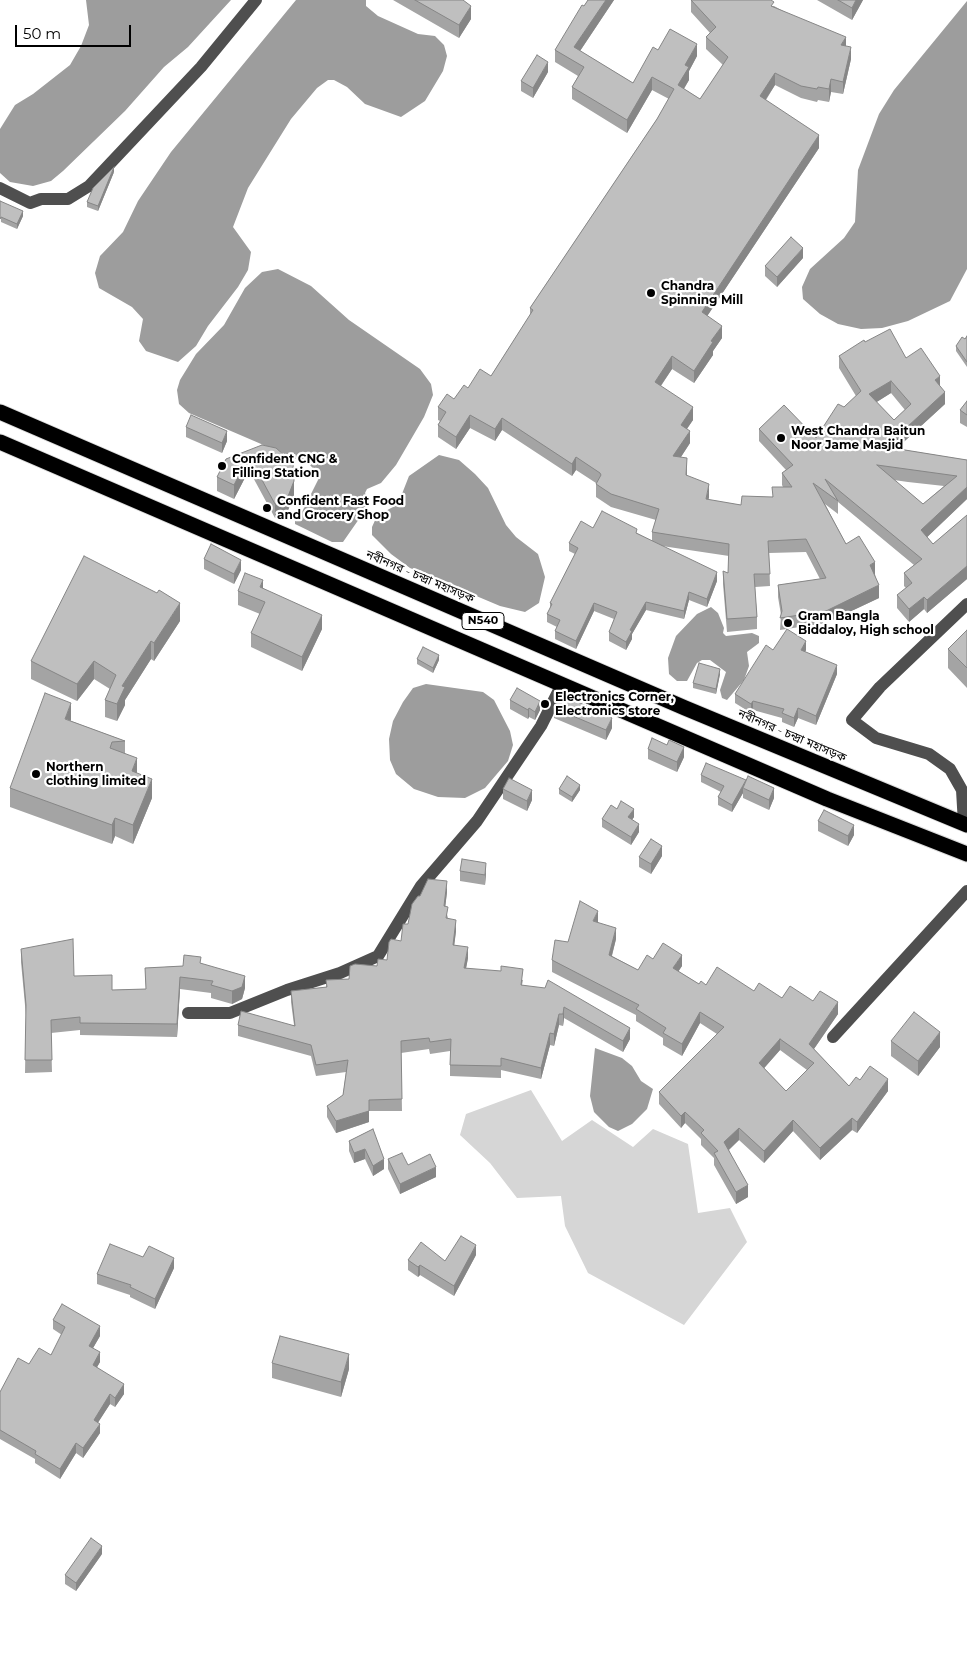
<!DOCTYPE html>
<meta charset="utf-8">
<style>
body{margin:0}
#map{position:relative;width:967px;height:1679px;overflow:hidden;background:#fff;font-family:Montserrat,sans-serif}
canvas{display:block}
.scale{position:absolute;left:15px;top:25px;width:116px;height:22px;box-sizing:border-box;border:2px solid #000;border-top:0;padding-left:6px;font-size:15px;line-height:18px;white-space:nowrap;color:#000;-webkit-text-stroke:4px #fff;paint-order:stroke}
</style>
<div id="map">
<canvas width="967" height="1679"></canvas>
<div class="scale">50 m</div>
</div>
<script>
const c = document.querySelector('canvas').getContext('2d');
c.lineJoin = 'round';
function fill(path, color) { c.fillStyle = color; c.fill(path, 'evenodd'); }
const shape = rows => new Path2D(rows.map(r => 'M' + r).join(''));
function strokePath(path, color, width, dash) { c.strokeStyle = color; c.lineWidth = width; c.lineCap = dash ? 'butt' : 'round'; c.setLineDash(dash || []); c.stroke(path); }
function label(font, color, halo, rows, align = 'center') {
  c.font = font + ' Montserrat,"Noto Sans Bengali",sans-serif'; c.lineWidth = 4.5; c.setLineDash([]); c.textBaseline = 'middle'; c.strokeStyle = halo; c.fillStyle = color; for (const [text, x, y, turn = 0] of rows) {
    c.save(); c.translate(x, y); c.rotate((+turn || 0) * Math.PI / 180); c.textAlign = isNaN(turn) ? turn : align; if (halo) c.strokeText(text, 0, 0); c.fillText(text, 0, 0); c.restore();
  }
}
fill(shape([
 [531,1090,562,1141,592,1120,633,1147,653,1129,688,1144,698,1213,730,1208,747,1242,684,1325,588,1273,565,1226,561,1196,517,1198,490,1163,460,1135,466,1114]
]), '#d6d6d6');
fill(shape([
 [86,0,231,0,188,47,164,67,125,111,63,171,51,181,33,186,10,182,0,173,0,129,15,105,33,94,70,65,81,46,89,25],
 [296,0,366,0,366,6,378,16,418,34,435,36,444,45,447,56,443,71,425,101,401,117,365,104,347,87,334,80,328,80,317,88,291,119,248,188,233,227,251,252,248,270,238,287,208,326,196,346,178,362,146,351,139,341,143,319,132,307,99,288,95,273,100,256,123,232,138,201,171,152],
 [967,1,967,269,950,301,908,321,882,328,861,329,838,324,820,314,803,299,802,287,810,269,844,238,855,222,858,170,879,114,894,90],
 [278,269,311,286,349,320,420,369,431,384,433,395,424,417,396,465,381,483,367,489,365,493,369,502,366,509,343,542,332,542,295,524,295,520,303,510,318,480,317,473,310,465,189,413,179,404,177,390,180,380,196,354,224,325,245,288,262,272],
 [439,455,459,460,475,474,488,488,506,525,516,537,538,554,545,577,539,603,525,612,500,606,410,568,391,554,372,535,372,527,377,516,398,504,409,476],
 [711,607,718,613,724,628,723,633,726,636,752,633,759,636,759,643,747,652,749,666,744,680,727,700,722,698,720,690,726,672,710,660,702,660,697,663,687,681,677,681,669,674,668,658,676,636,697,614],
 [426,684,483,692,494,700,510,731,513,745,508,761,485,788,465,798,438,797,414,789,396,774,390,760,389,739,393,721,403,702,413,688],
 [595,1048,622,1058,632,1066,641,1081,653,1089,647,1109,632,1124,618,1131,609,1127,594,1112,590,1096]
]), '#9d9d9d');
const highway = shape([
 [0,412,685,708,967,825],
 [0,442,827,799,967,854]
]);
strokePath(highway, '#dbdbdb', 17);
strokePath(shape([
 [0,188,30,203,41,199,68,199,89,186,201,67,256,0],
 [967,604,880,687,852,720,876,738,929,754,950,769,962,790,964,824,967,823],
 [188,1013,230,1013,287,990,340,973,378,956,421,886,477,821,541,726,562,684],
 [833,1037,967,891]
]), '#4f4f4f', 12);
strokePath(highway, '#000', 15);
fill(shape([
 [393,0,463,0,471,19,459,38],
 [588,0,614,0,580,51,633,83,658,50,697,56,689,71,689,80,684,89,700,99,723,65,706,49,706,37,710,33,691,12,691,0,774,6,846,46,851,59,843,94,831,92,829,102,818,100,817,102,801,98,775,85,766,100,819,148,707,316,722,338,713,351,713,355,694,383,672,369,661,386,693,420,687,429,690,443,681,457,687,470,687,476,709,497,708,500,741,505,772,497,783,487,782,485,782,473,786,470,759,441,759,429,816,438,844,407,856,396,839,368,839,356,865,342,906,358,940,386,945,404,900,445,905,450,967,460,967,499,927,537,933,544,967,515,967,579,927,613,924,609,909,622,897,608,897,595,906,588,904,586,904,573,914,565,838,502,838,514,825,504,846,544,875,574,879,598,826,623,780,630,781,615,778,597,778,585,820,579,806,552,769,553,770,586,755,587,757,617,757,629,727,632,723,584,723,571,728,573,729,556,662,546,717,581,707,607,689,600,684,619,646,610,632,634,632,639,626,650,609,641,609,632,614,619,594,611,576,649,555,639,555,631,557,627,547,622,547,614,550,609,550,603,575,554,569,551,569,543,593,528,637,533,652,541,652,532,656,520,611,507,596,497,596,483,576,470,572,476,502,430,495,441,470,428,456,449,438,437,438,425,440,421,438,420,438,407,454,399,468,388,491,376,530,315,530,308,657,119,669,99,652,90,627,133,572,99,572,87,578,76,555,62,555,50],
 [891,393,905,410,894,420,876,402],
 [894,480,908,482,944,486,923,504],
 [817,0,863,0,852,20],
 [548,72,533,98,521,91,521,81],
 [114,172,98,211,87,207,87,202],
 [0,201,23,216,17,229,1,222],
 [803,258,777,287,765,276,765,266],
 [967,336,967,367,956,351,956,346,965,339],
 [967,401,967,427,960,423,960,410],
 [186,427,227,441,222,453,186,437],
 [262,445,294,495,287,513,275,518,249,470,234,499,217,491,217,477],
 [204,559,241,570,234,584,204,569],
 [263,588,322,629,302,671,251,647,251,633,260,614,238,605,238,591],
 [180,621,154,661,151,659,125,700,125,705,117,721,105,717,105,700,110,689,94,679,77,701,31,679,31,661],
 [967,630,967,688,948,668,948,649],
 [773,650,806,650,805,652,837,674,816,725,798,718,794,727,782,722,782,718,753,710,751,713,735,703,735,694],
 [417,659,439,660,433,673,417,664],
 [720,674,716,694,693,688,693,683],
 [510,700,540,710,535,720,529,717,528,719,510,709],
 [554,708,612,728,606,740,554,718],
 [71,721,125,741,125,753,152,798,133,844,115,836,112,844,10,807,10,788],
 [648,749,684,757,677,772,648,759],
 [701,775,774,798,769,810,743,798,743,793,732,812,718,805,718,797,721,792,701,782],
 [503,789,532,800,527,811,503,799],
 [559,789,580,790,572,802,559,794],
 [617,809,634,817,632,820,639,832,631,845,602,827,602,819],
 [818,821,854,835,848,846,818,831],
 [662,856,651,874,639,867,639,857],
 [460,871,486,873,485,885,460,881],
 [447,892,445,907,448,918,456,931,454,945,468,958,466,968,523,980,522,985,630,1039,623,1052,564,1018,563,1026,559,1025,554,1046,550,1045,541,1079,501,1070,501,1078,450,1076,450,1051,430,1054,429,1049,401,1053,402,1111,369,1111,369,1122,336,1133,327,1117,327,1106,343,1095,346,1072,316,1076,311,1056,238,1036,238,1025,294,1025,291,1002,291,991,326,987,326,980,349,979,377,966,387,960,401,941,420,896],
 [598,922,616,939,612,956,638,970,653,959,682,966,678,971,699,984,754,991,782,998,813,1001,838,1014,814,1049,849,1086,860,1080,888,1091,857,1133,852,1130,820,1160,793,1131,764,1163,739,1140,729,1150,748,1197,736,1204,714,1165,714,1158,701,1145,701,1139,685,1123,681,1128,659,1104,659,1092,717,1034,700,1023,682,1056,663,1045,663,1038,636,1021,636,1015,552,972,552,960],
 [780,1050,807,1070,786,1091,764,1068],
 [21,949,74,976,112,990,146,989,145,968,183,966,201,963,245,988,242,999,232,1004,211,998,211,993,180,989,177,1037,80,1035,80,1030,51,1033,52,1072,25,1073,26,1016,21,962],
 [891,1041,940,1047,918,1076,891,1056],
 [373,1129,384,1169,373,1176,365,1159,354,1163,349,1151,349,1141],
 [388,1159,408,1165,436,1177,400,1194,388,1169],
 [476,1255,454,1296,420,1275,418,1277,408,1270,408,1260,445,1261],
 [143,1257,174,1268,155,1309,130,1297,130,1295,97,1284,97,1274],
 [53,1320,100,1336,93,1348,100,1362,97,1367,124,1394,115,1407,110,1404,98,1422,100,1433,83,1458,76,1453,60,1479,35,1463,35,1459,0,1439,0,1392,29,1364,51,1355,62,1335,53,1329],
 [272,1363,349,1369,341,1397,272,1378],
 [102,1554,76,1591,65,1584,65,1575]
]), '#a4a4a4');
fill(shape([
 [606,0,614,0,574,60,574,47],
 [856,0,863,0,852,20,852,8],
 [471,6,471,19,459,38,459,25],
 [846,37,846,49,841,45],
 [697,44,697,56,689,71,689,80,678,98,678,85,685,65],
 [851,47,851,59,843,94,843,82],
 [548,62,548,72,533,98,533,88],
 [775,73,775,85,760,108,760,96],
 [652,77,652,90,627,133,627,120],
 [831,79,831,92,829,102,829,89],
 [819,135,819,148,702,324,702,312],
 [114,167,114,172,98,211,98,206],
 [23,211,23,216,17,229,17,224],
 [803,248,803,258,777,287,777,277],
 [722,326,722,338,713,351,713,355,694,383,694,371,711,341],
 [672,356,672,369,655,394,655,382],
 [940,376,940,389,935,380],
 [891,381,891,393,869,407,869,394],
 [945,392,945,404,894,451,894,439],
 [693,407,693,420,681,437,681,425],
 [470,415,470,428,456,449,456,437],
 [502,418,502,430,495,441,495,429],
 [227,431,227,441,222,453,222,443],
 [690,431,690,443,673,469,673,456],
 [249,456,249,470,234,499,234,485],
 [576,457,576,470,572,476,572,464],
 [687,458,687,470,686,488,686,475],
 [294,481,294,495,287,513,275,518,275,504],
 [709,484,709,497,706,512,706,499],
 [967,487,967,499,921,543,921,530],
 [241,560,241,570,234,584,234,574],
 [875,562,875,574,870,577,870,565],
 [967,566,967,579,927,613,927,600],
 [717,572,717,581,707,607,707,599],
 [263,580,263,594,260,601,260,587],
 [879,585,879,598,826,623,826,611],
 [689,592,689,600,684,619,684,611],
 [924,597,924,609,909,622,909,609],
 [646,602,646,610,632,634,632,639,626,650,626,642,630,630],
 [180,603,180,621,154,661,154,643],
 [594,603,594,611,576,649,576,641],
 [322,615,322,629,302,671,302,657],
 [151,641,151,659,125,700,125,705,117,721,117,704,122,686],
 [806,641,806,650,801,659,801,650],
 [439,655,439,660,433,673,433,668],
 [94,661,94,679,77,701,77,684],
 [837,665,837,674,816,725,816,716],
 [720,669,720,674,716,694,716,689],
 [540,701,540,710,535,720,535,712],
 [753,701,753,710,751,713,751,704],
 [71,703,71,721,65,719],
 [529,708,529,717,528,719,528,710],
 [798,708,798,718,794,727,794,718],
 [612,718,612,728,606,740,606,730],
 [684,747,684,757,677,772,677,762],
 [137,758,137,776,132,771],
 [152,779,152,798,133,844,133,825],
 [746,780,743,788,743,793,732,812,732,805],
 [580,785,580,790,572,802,572,797],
 [774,788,774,798,769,810,769,800],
 [532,790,532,800,527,811,527,801],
 [634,809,634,817,628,825,628,817],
 [115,818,115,836,112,844,112,825],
 [639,824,639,832,631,845,631,837],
 [854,825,854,835,848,846,848,836],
 [662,846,662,856,651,874,651,864],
 [486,863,486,873,485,885,485,875],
 [447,881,447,892,444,918,444,906],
 [598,911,598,923,593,921],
 [456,920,456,931,453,956,453,945],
 [616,928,616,939,609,966,609,955],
 [468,947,468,958,464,979,464,968],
 [682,955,682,966,673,980,673,968],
 [245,976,245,988,242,999,232,1004,232,991],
 [180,977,180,989,177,1037,177,1024],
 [838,1002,838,1014,809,1056,809,1044],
 [564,1007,564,1018,563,1026,563,1014],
 [700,1012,700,1023,682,1056,682,1044],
 [559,1014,559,1025,554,1046,554,1034],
 [630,1028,630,1039,623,1052,623,1041],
 [940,1032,940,1047,918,1076,918,1061],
 [550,1033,550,1045,541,1079,541,1068],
 [780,1039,780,1050,759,1074,759,1063],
 [888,1079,888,1091,857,1133,857,1122],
 [369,1111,369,1122,336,1133,336,1121],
 [685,1112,685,1123,681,1128,681,1116],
 [852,1118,852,1130,820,1160,820,1148],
 [793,1120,793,1131,764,1163,764,1151],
 [739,1128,739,1140,724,1154,724,1142],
 [365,1149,365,1159,354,1163,354,1153],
 [384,1159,384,1169,373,1176,373,1166],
 [436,1167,436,1177,400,1194,400,1184],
 [748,1185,748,1197,736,1204,736,1192],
 [476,1245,476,1255,454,1296,454,1286],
 [174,1258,174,1268,155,1309,155,1299],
 [420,1265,420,1275,418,1277,418,1267],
 [100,1326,100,1336,89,1355,89,1346],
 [100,1352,100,1362,93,1374,93,1365],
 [349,1354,349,1369,341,1397,341,1382],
 [124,1384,124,1394,115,1407,115,1398],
 [110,1394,110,1404,94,1429,94,1420],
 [100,1424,100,1433,83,1458,83,1448],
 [76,1443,76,1453,60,1479,60,1469],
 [102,1546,102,1554,76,1591,76,1583]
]), '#868686');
const building = shape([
 [415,0,463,0,471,6,459,25,415,0],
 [588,0,606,0,574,47,633,83,653,47,658,50,670,29,697,44,685,65,689,67,678,85,700,99,728,57,706,37,716,27,691,0,771,0,774,2,771,6,846,37,841,45,851,47,843,82,831,79,829,89,818,87,817,89,801,86,775,73,760,96,819,135,702,312,722,326,711,341,713,342,694,371,672,356,655,382,693,407,681,425,690,431,673,456,687,458,686,475,709,484,706,499,741,505,742,496,773,497,772,487,792,487,782,473,793,465,759,429,784,405,816,438,838,404,844,407,861,391,839,356,864,340,865,342,890,329,906,358,921,348,940,376,935,380,945,392,894,439,905,450,967,460,967,487,921,530,933,544,967,515,967,566,927,600,924,597,909,609,897,595,912,583,904,573,922,559,825,479,838,501,813,483,846,544,859,536,875,562,870,565,879,585,826,611,780,618,782,611,778,585,826,578,806,539,768,541,770,574,754,574,757,617,727,619,723,571,728,573,729,544,652,532,659,509,611,494,596,484,601,475,600,473,576,457,572,464,502,418,495,429,470,415,456,437,438,425,446,412,438,407,447,394,454,399,464,385,468,388,480,369,491,376,533,310,530,308,657,119,674,89,652,77,627,120,572,87,584,67,555,50,582,5,584,6,588,0],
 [891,381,911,404,894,420,869,394,891,381],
 [877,465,957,476,923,504,877,465],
 [838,0,856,0,852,8,838,0],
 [537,55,548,62,533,88,521,81,537,55],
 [114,167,98,206,87,202,93,188,114,167],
 [0,201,23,211,17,224,1,217,0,219,0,201],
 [791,237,803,248,777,277,765,266,791,237],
 [967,336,967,362,956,346,962,337,965,339,967,336],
 [967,401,967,415,960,410,967,401],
 [191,415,227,431,222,443,186,427,191,415],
 [262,445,276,448,293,463,294,481,287,499,275,504,249,456,234,485,217,477,226,459,262,445],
 [602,511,637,529,636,533,717,572,707,599,689,592,684,611,646,602,630,630,632,631,626,642,609,632,617,612,594,603,576,641,555,631,560,620,547,614,552,604,550,603,578,548,569,543,581,521,593,528,602,511],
 [211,544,241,560,234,574,204,559,211,544],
 [84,556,157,593,159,590,180,603,154,643,151,641,122,686,125,687,117,704,105,700,116,675,94,661,77,684,31,661,84,556],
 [245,573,263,580,260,587,322,615,302,657,251,633,265,602,238,591,245,573],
 [787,629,806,641,801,650,837,665,816,716,798,708,794,718,782,713,784,709,753,701,751,704,735,694,766,645,773,650,787,629],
 [967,630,967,668,948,649,967,630],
 [423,647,439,655,433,668,417,659,423,647],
 [699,663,720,669,716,689,693,683,699,663],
 [517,688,540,701,535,712,529,708,528,710,510,700,517,688],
 [45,693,71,703,65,719,125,741,112,742,110,748,137,758,132,771,152,779,133,825,115,818,112,825,10,788,45,693],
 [561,694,612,718,606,730,554,708,561,694],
 [652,738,667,745,669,740,684,747,677,762,648,749,652,738],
 [706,763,746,780,732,805,718,797,724,786,701,775,706,763],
 [567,776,580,785,572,797,559,789,567,776],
 [748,776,774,788,769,800,743,788,748,776],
 [509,778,532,790,527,801,503,789,509,778],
 [621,801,634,809,628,817,639,824,631,837,602,819,611,805,617,809,621,801],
 [824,810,854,825,848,836,818,821,824,810],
 [651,839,662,846,651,864,639,857,651,839],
 [462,859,486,863,485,875,460,871,462,859],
 [428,879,447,881,444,906,448,907,446,918,456,920,453,945,468,947,464,968,501,971,501,966,523,969,521,985,545,988,548,980,630,1028,623,1041,564,1007,563,1014,559,1014,554,1034,550,1033,541,1068,501,1058,501,1066,450,1065,451,1039,430,1042,429,1038,401,1041,402,1099,369,1100,369,1111,336,1121,327,1106,343,1095,348,1060,316,1065,311,1045,238,1025,241,1011,295,1026,291,991,327,987,326,980,349,979,350,966,355,964,377,966,378,959,387,960,389,942,391,939,401,941,403,924,408,924,412,904,418,896,420,896,428,879],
 [580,901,598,911,593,921,616,928,609,955,638,970,647,955,653,959,663,943,682,955,673,968,699,984,701,981,706,985,717,967,754,991,759,983,782,998,790,986,813,1001,820,991,838,1002,809,1044,849,1086,856,1077,860,1080,870,1066,888,1079,857,1122,852,1118,820,1148,793,1120,764,1151,739,1128,724,1142,748,1185,736,1192,714,1153,718,1151,701,1133,704,1130,685,1112,681,1116,659,1092,724,1027,700,1012,682,1044,663,1033,666,1028,636,1009,639,1005,552,960,555,940,568,942,580,901],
 [780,1039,814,1063,786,1091,759,1063,780,1039],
 [73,939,74,976,112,975,112,990,146,989,145,968,183,966,184,955,201,957,200,963,245,976,242,987,232,991,211,985,213,981,180,977,177,1024,80,1023,80,1017,51,1020,52,1060,25,1060,26,1005,21,949,73,939],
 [914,1012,940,1032,918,1061,891,1041,914,1012],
 [373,1129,384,1159,373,1166,365,1149,354,1153,349,1141,373,1129],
 [402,1153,408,1165,430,1154,436,1167,400,1184,388,1159,402,1153],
 [461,1236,476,1245,454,1286,420,1265,418,1267,408,1260,421,1242,445,1261,461,1236],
 [110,1244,143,1257,149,1246,174,1258,155,1299,130,1287,131,1285,97,1274,110,1244],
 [62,1304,100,1326,89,1346,100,1352,93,1365,124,1384,115,1398,110,1394,94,1420,100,1424,83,1448,76,1443,60,1469,35,1454,36,1451,0,1430,0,1392,18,1358,29,1364,39,1348,51,1355,65,1327,53,1320,62,1304],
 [280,1336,349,1354,341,1382,272,1363,280,1336],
 [91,1538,102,1546,76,1583,65,1575,91,1538]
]);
fill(building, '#bfbfbf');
strokePath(building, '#868686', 1);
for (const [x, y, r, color] of [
 [651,293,5,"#000"],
 [781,438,5,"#000"],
 [222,466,5,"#000"],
 [267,508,5,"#000"],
 [788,623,5,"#000"],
 [545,704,5,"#000"],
 [36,774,5,"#000"]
]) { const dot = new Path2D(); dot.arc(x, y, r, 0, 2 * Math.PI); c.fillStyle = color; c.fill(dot); strokePath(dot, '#fff', 2); }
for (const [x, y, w] of [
 [483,621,42]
]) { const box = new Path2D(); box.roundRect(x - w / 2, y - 8.5, w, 17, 4); c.fillStyle = '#fff'; c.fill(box); strokePath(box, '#000', 1); }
label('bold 11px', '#000', null, [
 ["N540",483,621]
]);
label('bold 12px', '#000', '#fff', [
 ["Chandra",661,286],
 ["Spinning Mill",661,300],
 ["West Chandra Baitun",791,431],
 ["Noor Jame Masjid",791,445],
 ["Confident CNG &",232,459],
 ["Filling Station",232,473],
 ["Confident Fast Food",277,501],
 ["and Grocery Shop",277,515],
 ["Gram Bangla",798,616],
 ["Biddaloy, High school",798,630],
 ["Electronics Corner,",555,697],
 ["Electronics store",555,711],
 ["Northern",46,767],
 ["clothing limited",46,781]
], 'left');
label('12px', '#000', '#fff', [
 ["নবীনগর - চন্দ্রা মহাসড়ক",420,577,23],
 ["নবীনগর - চন্দ্রা মহাসড়ক",792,736,23]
]);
</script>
